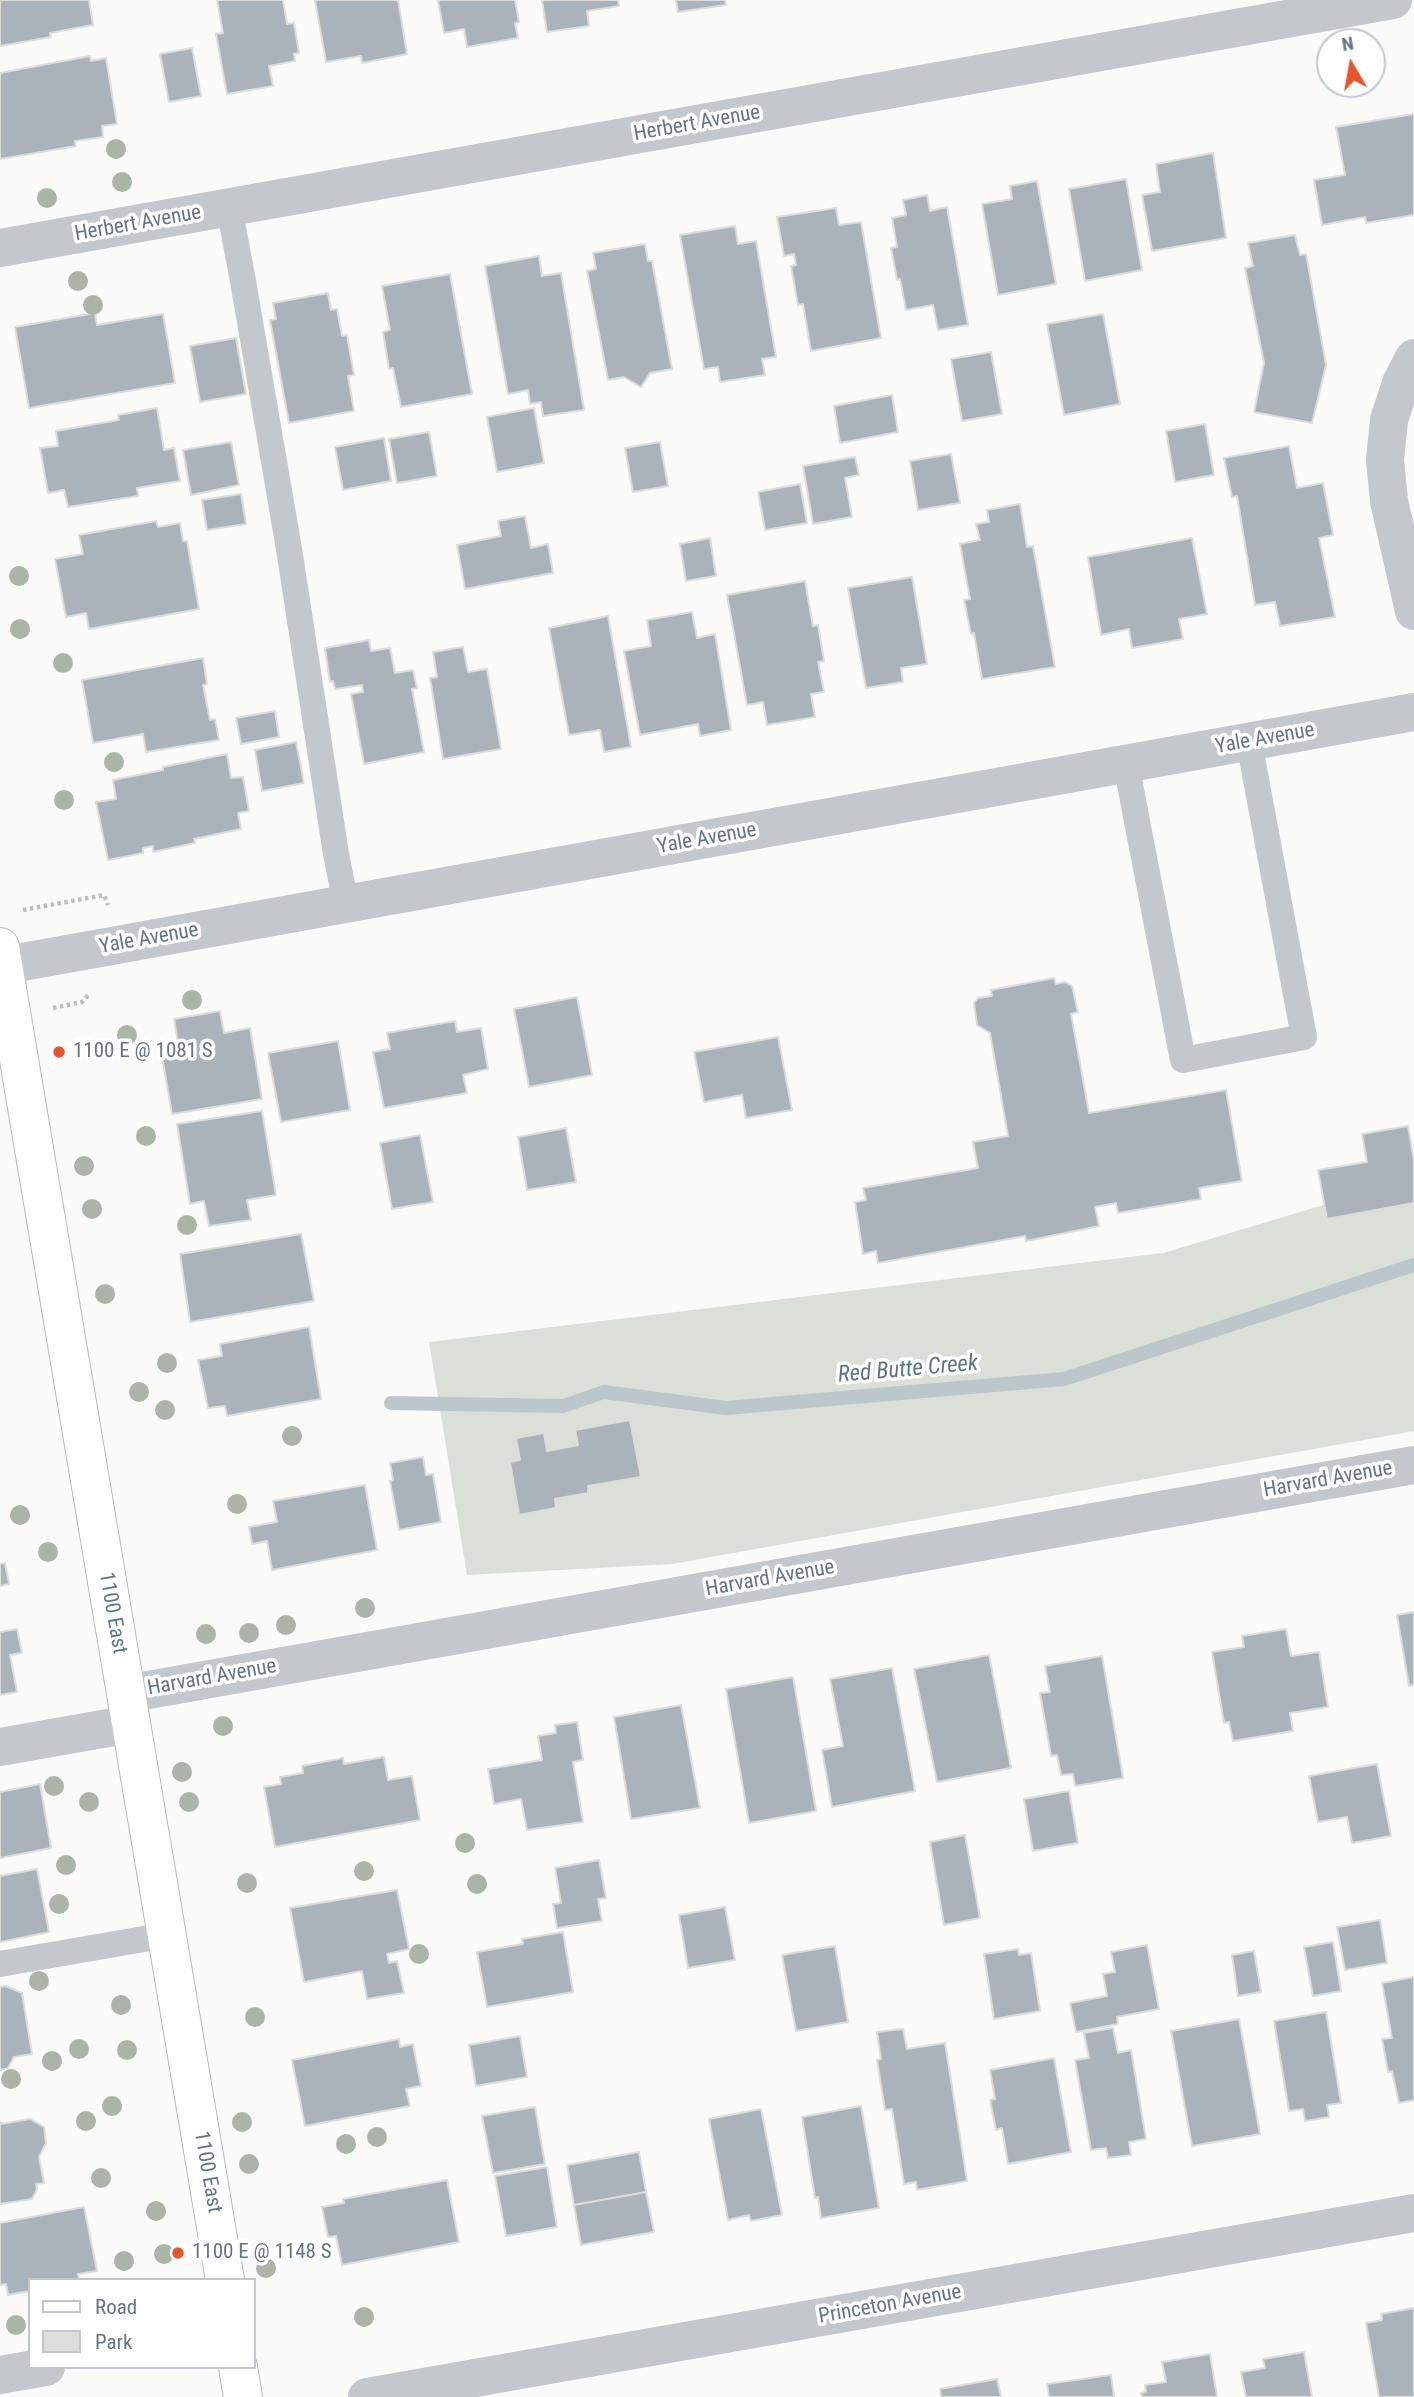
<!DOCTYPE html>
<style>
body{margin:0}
#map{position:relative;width:1414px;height:2397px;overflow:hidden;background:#fafaf8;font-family:"Roboto Condensed",sans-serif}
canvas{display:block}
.legend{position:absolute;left:28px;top:2278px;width:228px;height:91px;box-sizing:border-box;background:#fff;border:2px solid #c1c8cd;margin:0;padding:9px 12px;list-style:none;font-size:21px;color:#657683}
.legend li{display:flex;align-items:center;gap:14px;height:35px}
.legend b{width:35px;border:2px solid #c1c8cd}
.north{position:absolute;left:1316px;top:28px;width:70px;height:70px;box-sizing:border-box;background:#fff;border:2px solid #c1c8cd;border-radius:50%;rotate:350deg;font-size:19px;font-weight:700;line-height:28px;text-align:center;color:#657683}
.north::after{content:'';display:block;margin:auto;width:24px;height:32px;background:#e4572e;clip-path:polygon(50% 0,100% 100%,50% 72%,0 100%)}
</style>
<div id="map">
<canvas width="1414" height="2397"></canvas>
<ul class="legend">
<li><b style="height:9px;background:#fff"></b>Road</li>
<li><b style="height:19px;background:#dadfd7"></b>Park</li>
</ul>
<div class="north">N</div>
</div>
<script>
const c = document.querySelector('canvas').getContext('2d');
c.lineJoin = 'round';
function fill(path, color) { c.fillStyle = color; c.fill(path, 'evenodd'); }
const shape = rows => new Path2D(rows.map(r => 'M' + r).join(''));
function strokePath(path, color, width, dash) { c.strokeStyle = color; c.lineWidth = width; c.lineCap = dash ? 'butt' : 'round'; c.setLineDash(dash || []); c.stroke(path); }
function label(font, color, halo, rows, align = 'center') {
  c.font = font + ' "Roboto Condensed",sans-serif'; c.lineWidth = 7; c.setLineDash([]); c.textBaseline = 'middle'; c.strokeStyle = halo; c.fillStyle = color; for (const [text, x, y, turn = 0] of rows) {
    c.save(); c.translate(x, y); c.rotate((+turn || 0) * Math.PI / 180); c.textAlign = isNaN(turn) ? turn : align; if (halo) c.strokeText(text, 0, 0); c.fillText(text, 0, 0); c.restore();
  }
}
fill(shape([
 [1414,1178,1414,1431,672,1564,467,1575,429,1342,1163,1253]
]), '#dadfd7');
strokePath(shape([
 [391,1403,563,1406,604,1392,726,1408,1064,1379,1414,1265]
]), '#bbc7cb', 14);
const building = shape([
 [0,0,89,0,93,25,50,33,51,37,0,46,0,0],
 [217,0,283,0,287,24,294,23,299,53,294,54,295,61,269,66,273,86,227,94,216,34,223,33,217,0],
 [315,0,398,0,407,54,362,63,361,56,326,62,315,0],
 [438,0,515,0,519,22,515,23,518,38,467,47,464,29,444,33,438,0],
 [542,0,618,0,619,6,587,11,589,26,547,32,542,0],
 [676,0,725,0,726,5,678,12,676,0],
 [192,48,201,96,169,102,160,54,192,48],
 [90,56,91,61,106,58,117,124,102,126,103,137,75,141,76,146,0,159,0,73,90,56],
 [1414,114,1414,215,1366,223,1365,217,1322,225,1314,180,1345,175,1336,127,1414,114],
 [1213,153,1226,238,1152,251,1142,195,1160,192,1156,164,1213,153],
 [1126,179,1142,270,1085,281,1069,189,1126,179],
 [1037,181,1056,284,998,295,982,204,1012,199,1010,186,1037,181],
 [927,195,930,211,947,207,968,325,938,330,933,305,906,310,900,279,897,280,891,248,897,247,892,218,906,215,903,200,927,195],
 [836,208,839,225,861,222,881,338,811,351,803,304,798,305,791,266,796,265,794,254,784,256,777,217,836,208],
 [735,226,738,244,756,241,776,357,762,359,765,375,720,382,718,367,704,369,680,235,735,226],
 [1295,235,1300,255,1306,254,1326,365,1312,423,1254,412,1264,363,1245,268,1253,266,1248,243,1295,235],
 [645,244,648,261,652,261,672,369,650,373,641,387,624,377,608,380,587,271,596,269,593,253,645,244],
 [539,256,542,276,561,273,584,410,543,416,541,402,530,404,528,390,508,394,485,266,539,256],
 [450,274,472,394,401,407,393,368,389,369,383,332,390,330,382,286,450,274],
 [328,293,331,310,337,309,342,336,347,335,354,375,348,376,354,411,289,423,270,320,276,319,273,303,328,293],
 [95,313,97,325,163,314,175,383,29,408,15,327,95,313],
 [1103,314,1120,404,1064,415,1047,324,1103,314],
 [236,338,246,394,200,402,190,346,236,338],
 [991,352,1002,414,962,421,951,359,991,352],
 [892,395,898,432,840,443,834,406,892,395],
 [157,408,164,450,174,448,180,481,137,488,138,496,68,507,64,490,48,493,40,448,58,446,56,431,119,420,118,415,157,408],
 [534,408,544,463,497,472,487,417,534,408],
 [1205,424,1214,475,1175,482,1166,431,1205,424],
 [429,432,437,476,397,483,389,439,429,432],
 [384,438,391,481,343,490,335,447,384,438],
 [231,442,239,485,191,495,183,450,231,442],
 [660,442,668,486,633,492,625,448,660,442],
 [1289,446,1297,488,1323,483,1333,535,1319,538,1335,617,1280,626,1275,602,1255,605,1237,496,1232,497,1224,458,1289,446],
 [951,454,960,503,918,510,910,461,951,454],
 [855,457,859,475,845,478,852,517,813,524,803,466,855,457],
 [800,484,807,523,765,530,758,492,800,484],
 [241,494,246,524,207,530,202,500,241,494],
 [1020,504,1027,547,1033,546,1055,667,982,679,974,633,971,634,964,600,970,599,960,544,980,540,976,524,989,522,987,510,1020,504],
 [525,516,531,548,548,544,553,573,465,589,457,545,501,536,498,521,525,516],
 [156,521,158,527,180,523,183,541,187,541,199,609,89,629,86,613,66,617,55,559,83,554,79,535,156,521],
 [710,538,716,576,686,581,680,544,710,538],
 [1192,538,1207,614,1179,619,1183,639,1132,648,1129,629,1101,635,1088,557,1192,538],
 [912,577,927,664,901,668,903,682,866,688,848,588,912,577],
 [805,581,813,626,818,625,824,661,818,662,824,692,811,694,815,717,767,725,763,702,747,705,727,595,805,581],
 [692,612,697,638,715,634,731,730,700,736,698,724,640,735,624,651,651,646,647,620,692,612],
 [608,616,631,747,604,752,600,730,569,735,549,628,608,616],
 [369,640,371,651,390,648,395,673,413,670,417,688,412,689,424,752,364,764,351,694,363,692,362,685,335,689,333,681,330,682,325,648,369,640],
 [463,647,468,672,487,669,501,749,443,759,430,678,437,677,433,652,463,647],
 [203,658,207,684,203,685,210,720,215,719,219,740,146,752,143,734,93,743,82,680,203,658],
 [275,711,279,737,241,744,236,718,275,711],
 [296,742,304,783,262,791,255,750,296,742],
 [227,754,231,778,243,777,249,811,238,813,241,829,194,839,195,843,153,852,153,846,143,848,143,853,108,860,96,802,116,799,113,780,163,770,163,767,227,754],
 [1054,978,1056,984,1065,982,1072,986,1078,1012,1071,1014,1089,1113,1226,1090,1242,1181,1199,1188,1201,1199,1118,1213,1116,1203,1095,1207,1099,1226,1026,1241,1025,1236,878,1263,876,1251,863,1254,855,1202,866,1200,863,1188,978,1168,973,1142,1008,1136,990,1033,977,1025,974,1003,978,998,992,996,991,990,1054,978],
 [577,997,592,1075,529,1087,514,1009,577,997],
 [220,1011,224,1033,250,1028,262,1099,172,1114,160,1045,178,1042,174,1019,220,1011],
 [455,1021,457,1032,481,1028,488,1069,463,1075,467,1093,384,1108,373,1052,390,1049,387,1033,455,1021],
 [778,1037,792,1110,746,1118,742,1095,704,1102,694,1052,778,1037],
 [338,1041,350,1110,281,1122,268,1053,338,1041],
 [262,1111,276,1195,247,1200,251,1220,209,1226,204,1201,190,1204,177,1124,262,1111],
 [1408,1126,1414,1161,1414,1203,1327,1219,1318,1170,1367,1162,1362,1134,1408,1126],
 [566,1128,576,1182,527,1190,518,1137,566,1128],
 [420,1135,433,1202,392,1209,380,1143,420,1135],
 [301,1234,314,1301,190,1322,180,1254,301,1234],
 [309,1327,321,1399,227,1416,225,1406,208,1408,198,1360,222,1356,220,1344,309,1327],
 [630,1420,641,1477,588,1486,588,1493,555,1499,556,1508,519,1515,510,1462,520,1460,516,1438,544,1433,547,1451,578,1445,575,1430,630,1420],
 [423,1457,426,1475,433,1474,441,1522,399,1530,390,1481,393,1480,390,1463,423,1457],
 [365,1485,377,1550,272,1570,267,1541,252,1544,249,1527,277,1522,273,1501,365,1485],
 [5,1563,9,1584,0,1586,0,1564,5,1563],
 [1414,1612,1414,1685,1409,1686,1397,1615,1414,1612],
 [17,1629,22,1653,10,1655,17,1692,0,1695,0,1632,17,1629],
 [1286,1629,1291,1656,1319,1652,1328,1707,1290,1713,1293,1731,1233,1741,1229,1722,1224,1723,1212,1652,1244,1647,1242,1636,1286,1629],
 [989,1655,1011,1768,937,1782,914,1669,989,1655],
 [1102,1656,1123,1778,1075,1786,1073,1774,1061,1775,1057,1755,1051,1756,1040,1693,1050,1692,1045,1666,1102,1656],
 [892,1668,915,1791,832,1807,822,1750,843,1746,830,1679,892,1668],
 [793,1677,816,1811,749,1823,726,1689,793,1677],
 [681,1705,700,1808,631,1819,614,1717,681,1705],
 [577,1722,583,1760,573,1762,583,1822,527,1830,521,1799,494,1804,488,1769,542,1760,538,1736,556,1733,555,1725,577,1722],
 [384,1757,388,1780,412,1776,420,1820,275,1847,264,1787,281,1784,280,1777,303,1773,302,1766,343,1758,344,1764,384,1757],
 [1377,1764,1391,1836,1352,1843,1347,1817,1318,1822,1309,1776,1377,1764],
 [40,1784,51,1848,0,1858,0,1792,40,1784],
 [1069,1791,1078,1843,1033,1851,1024,1799,1069,1791],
 [965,1835,980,1918,944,1925,930,1842,965,1835],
 [599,1860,606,1898,598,1899,602,1921,557,1928,553,1904,561,1903,555,1868,599,1860],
 [37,1869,49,1932,0,1942,0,1876,37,1869],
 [397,1890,409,1949,387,1954,389,1963,397,1961,404,1993,367,1999,362,1971,304,1982,290,1908,397,1890],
 [725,1907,735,1960,688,1968,679,1915,725,1907],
 [1380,1920,1387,1963,1345,1970,1337,1927,1380,1920],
 [563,1932,573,1992,487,2007,477,1952,523,1944,522,1939,563,1932],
 [1333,1942,1341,1991,1313,1996,1304,1947,1333,1942],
 [1147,1945,1159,2009,1117,2017,1118,2024,1076,2032,1070,2003,1107,1996,1103,1974,1115,1972,1111,1952,1147,1945],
 [835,1946,848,2022,796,2031,782,1955,835,1946],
 [1018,1949,1019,1955,1031,1953,1040,2011,994,2019,984,1954,1018,1949],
 [1254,1951,1261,1992,1238,1996,1232,1955,1254,1951],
 [1414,1977,1414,2100,1399,2103,1392,2071,1388,2072,1382,2039,1392,2038,1382,1983,1414,1977],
 [6,1986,22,1993,32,2054,14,2057,8,2068,0,2070,0,1987,6,1986],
 [1326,2012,1341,2103,1327,2105,1329,2117,1305,2121,1303,2109,1289,2111,1274,2021,1326,2012],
 [1239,2019,1260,2134,1192,2146,1171,2031,1239,2019],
 [1113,2028,1118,2053,1131,2050,1146,2139,1129,2142,1131,2155,1108,2158,1106,2148,1091,2150,1075,2060,1089,2058,1084,2033,1113,2028],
 [903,2029,907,2049,945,2043,967,2181,917,2190,916,2182,904,2184,892,2109,885,2110,877,2060,881,2059,877,2032,903,2029],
 [520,2036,527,2077,476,2086,469,2045,520,2036],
 [399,2039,400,2047,413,2044,421,2086,406,2089,410,2106,305,2126,292,2060,399,2039],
 [1054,2058,1071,2152,1008,2164,1002,2128,996,2130,990,2100,995,2099,990,2070,1054,2058],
 [861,2106,879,2208,821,2218,818,2197,815,2198,802,2117,861,2106],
 [535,2107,545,2164,493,2173,482,2116,535,2107],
 [761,2109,782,2215,751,2221,749,2215,728,2220,709,2119,761,2109],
 [30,2119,44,2127,46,2143,39,2157,44,2183,36,2184,37,2189,32,2199,0,2204,0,2121,1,2124,30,2119],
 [639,2152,646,2192,574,2205,567,2165,639,2152],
 [547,2167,557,2227,506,2236,495,2176,547,2167],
 [447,2180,459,2242,342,2265,336,2236,328,2237,322,2207,344,2203,343,2199,447,2180],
 [646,2192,654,2232,581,2245,574,2205,646,2192],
 [84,2207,97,2271,78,2274,79,2280,30,2280,30,2291,8,2295,6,2284,0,2285,0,2223,84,2207],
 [1414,2308,1414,2397,1379,2397,1366,2323,1382,2320,1381,2314,1414,2308],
 [1304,2352,1312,2397,1246,2397,1241,2372,1265,2368,1263,2359,1304,2352],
 [1210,2354,1217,2397,1142,2397,1141,2393,1146,2392,1145,2385,1166,2382,1162,2362,1210,2354],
 [1111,2375,1114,2397,1049,2397,1047,2384,1111,2375],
 [997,2379,1001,2397,941,2397,940,2389,997,2379]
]);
fill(building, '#aab3b9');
strokePath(building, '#dcdcda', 2);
const secondary = shape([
 [0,947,225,2280],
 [238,2367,243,2397]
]);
strokePath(secondary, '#b3babf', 40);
strokePath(shape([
 [23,910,104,895,108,905],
 [53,1008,82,1002,88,995]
]), '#bbbfc2', 4.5, [3.5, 3.5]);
strokePath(shape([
 [229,207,243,281,289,549,336,854,346,904],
 [1126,764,1183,1060,1304,1037,1249,742],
 [0,1964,167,1935]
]), '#c3c8cc', 26);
strokePath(shape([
 [0,248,1393,0],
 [1414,358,1401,383,1389,420,1385,460,1389,501,1414,611],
 [0,966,1414,712],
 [126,1694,1414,1465],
 [0,1747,131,1724],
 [0,2375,46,2367],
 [367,2397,1414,2213]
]), '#c3c8cc', 38);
strokePath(secondary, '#fff', 38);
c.fillStyle = '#aab4a7';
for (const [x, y] of [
 [116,149],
 [122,182],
 [47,198],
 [78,281],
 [93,305],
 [19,576],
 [20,629],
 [63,663],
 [114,762],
 [64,800],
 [192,1000],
 [127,1035],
 [146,1136],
 [84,1166],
 [92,1209],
 [187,1225],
 [105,1294],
 [167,1363],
 [139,1392],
 [165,1410],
 [292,1436],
 [237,1504],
 [20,1515],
 [48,1552],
 [365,1608],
 [286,1625],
 [249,1633],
 [206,1634],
 [223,1726],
 [182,1772],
 [54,1786],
 [89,1802],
 [189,1802],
 [465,1843],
 [66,1865],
 [364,1871],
 [247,1883],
 [477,1884],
 [59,1904],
 [419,1954],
 [39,1981],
 [121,2005],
 [255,2017],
 [79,2049],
 [127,2050],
 [52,2061],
 [11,2079],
 [112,2106],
 [86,2121],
 [242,2122],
 [377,2137],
 [346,2144],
 [249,2164],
 [101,2178],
 [156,2211],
 [164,2254],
 [124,2261],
 [266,2268],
 [364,2317],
 [16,2325]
]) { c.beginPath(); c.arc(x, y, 10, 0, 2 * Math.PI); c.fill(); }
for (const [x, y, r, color] of [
 [59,1052,7,"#e4572e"],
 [178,2253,7,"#e4572e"]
]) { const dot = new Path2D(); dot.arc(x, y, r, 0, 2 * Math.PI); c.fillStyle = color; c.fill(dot); strokePath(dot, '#fff', 2.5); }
label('21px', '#657683', '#fff', [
 ["Herbert Avenue",697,124,-10],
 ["Herbert Avenue",138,224,-10],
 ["Yale Avenue",1265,739,-10],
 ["Yale Avenue",707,839,-10],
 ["Yale Avenue",149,939,-10],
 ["Harvard Avenue",1328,1480,-10],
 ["Harvard Avenue",770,1579,-10],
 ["1100 East",112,1613,80],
 ["Harvard Avenue",212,1678,-10],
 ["1100 East",207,2172,80],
 ["Princeton Avenue",890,2305,-10]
]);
label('21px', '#657683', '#fff', [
 ["1100 E @ 1081 S",73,1052],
 ["1100 E @ 1148 S",192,2253]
], 'left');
label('italic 23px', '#60757c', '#fff', [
 ["Red Butte Creek",908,1370,-5]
]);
</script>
